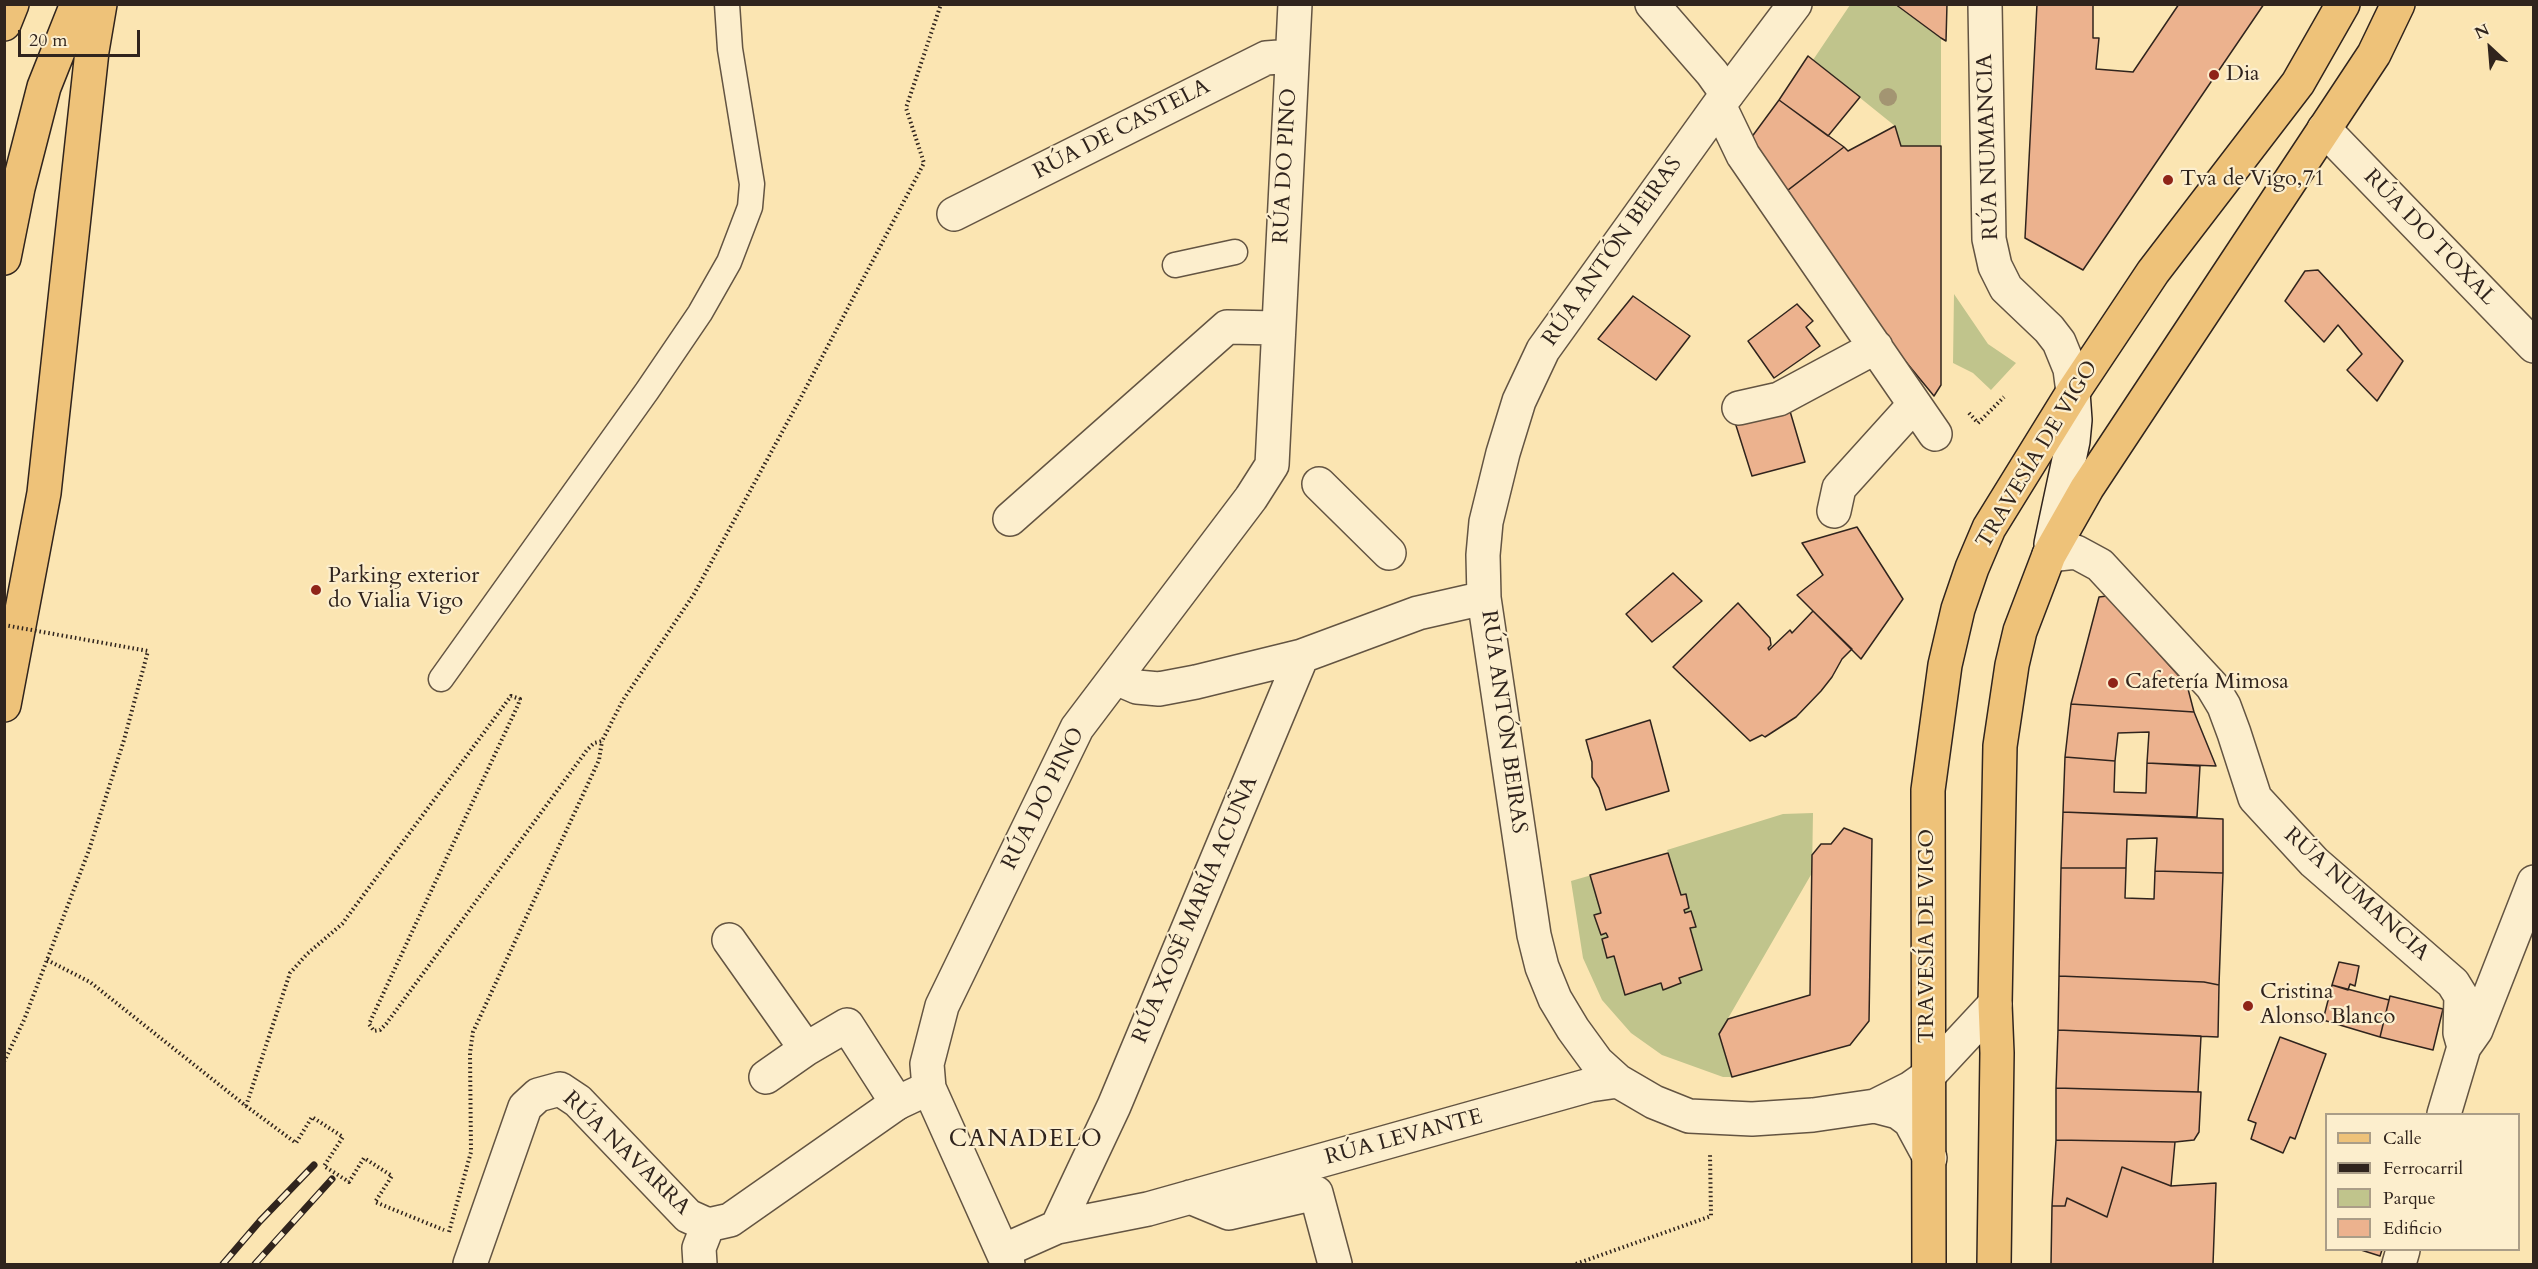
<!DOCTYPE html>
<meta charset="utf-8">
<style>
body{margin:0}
#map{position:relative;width:2538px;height:1269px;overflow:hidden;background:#fbe5b2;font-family:Cardo,serif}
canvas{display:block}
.frame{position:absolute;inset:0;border:6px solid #30241d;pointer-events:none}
.legend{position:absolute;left:2325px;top:1113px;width:195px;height:138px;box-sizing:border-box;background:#fceecd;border:2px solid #aa9d87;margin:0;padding:8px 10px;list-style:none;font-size:18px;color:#30241d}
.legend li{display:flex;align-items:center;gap:12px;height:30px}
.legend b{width:30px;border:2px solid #aa9d87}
.north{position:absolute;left:2460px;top:18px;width:60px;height:60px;-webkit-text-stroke:4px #fceecd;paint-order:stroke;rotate:334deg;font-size:16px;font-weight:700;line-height:24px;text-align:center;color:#30241d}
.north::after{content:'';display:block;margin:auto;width:21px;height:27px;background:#30241d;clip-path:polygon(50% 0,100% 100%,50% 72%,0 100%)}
.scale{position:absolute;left:18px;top:30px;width:122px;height:27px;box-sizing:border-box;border:3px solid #30241d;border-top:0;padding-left:8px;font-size:18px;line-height:21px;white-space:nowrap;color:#30241d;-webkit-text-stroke:4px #fceecd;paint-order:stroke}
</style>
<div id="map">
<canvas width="2538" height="1269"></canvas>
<div class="frame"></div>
<ul class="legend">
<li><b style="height:8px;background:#eec279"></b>Calle</li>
<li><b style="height:8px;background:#30241d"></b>Ferrocarril</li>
<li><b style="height:16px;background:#c0c48c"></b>Parque</li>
<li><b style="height:16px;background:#ecb28e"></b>Edificio</li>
</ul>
<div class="north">N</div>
<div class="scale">20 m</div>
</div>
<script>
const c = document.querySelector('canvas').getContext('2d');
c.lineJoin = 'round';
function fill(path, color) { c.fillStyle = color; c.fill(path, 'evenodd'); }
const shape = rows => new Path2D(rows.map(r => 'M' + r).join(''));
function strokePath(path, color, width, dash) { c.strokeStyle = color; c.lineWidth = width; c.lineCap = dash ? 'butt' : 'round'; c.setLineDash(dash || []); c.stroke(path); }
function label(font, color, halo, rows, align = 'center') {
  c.font = font + ' Cardo,serif'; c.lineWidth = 4.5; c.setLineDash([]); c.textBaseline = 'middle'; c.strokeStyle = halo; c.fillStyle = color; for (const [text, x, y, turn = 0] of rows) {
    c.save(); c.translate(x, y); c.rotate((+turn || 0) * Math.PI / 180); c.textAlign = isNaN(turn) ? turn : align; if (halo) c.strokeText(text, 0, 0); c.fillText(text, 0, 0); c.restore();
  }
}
fill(shape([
 [1850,5,1895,5,1941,38,1941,146,1901,146,1895,126,1813,60],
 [1954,294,1988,344,2016,363,1991,390,1973,373,1953,363],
 [1813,813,1812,873,1719,1034,1732,1077,1723,1077,1662,1055,1631,1033,1602,1000,1583,958,1571,881,1668,853,1667,850,1783,814]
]), '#c0c48c');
const building = shape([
 [1895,4,1947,4,1946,41,1941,38,1895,4],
 [2037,4,2093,4,2093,38,2099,38,2096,69,2133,72,2179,4,2264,4,2083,270,2025,238,2037,4],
 [1808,56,1860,97,1828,136,1779,100,1808,56],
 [1779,100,1844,147,1784,193,1751,138,1779,100],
 [1895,126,1901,146,1941,146,1941,385,1934,396,1841,283,1783,194,1844,147,1848,151,1895,126],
 [2318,270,2403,361,2377,401,2347,370,2362,354,2338,325,2324,342,2285,301,2305,271,2318,270],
 [1633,296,1690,336,1656,380,1598,339,1633,296],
 [1797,304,1813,321,1806,327,1820,346,1774,378,1748,341,1797,304],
 [1787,401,1805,462,1752,476,1733,416,1787,401],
 [1857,527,1903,599,1861,659,1797,595,1823,575,1802,543,1857,527],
 [1673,573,1702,601,1652,642,1626,614,1673,573],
 [2107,596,2187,685,2194,712,2071,704,2099,597,2107,596],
 [1738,603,1770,638,1771,645,1768,648,1769,650,1790,630,1792,633,1813,611,1852,649,1842,659,1832,677,1821,691,1796,717,1765,737,1762,735,1750,741,1673,667,1738,603],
 [2071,704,2194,712,2216,766,2147,763,2149,732,2118,733,2115,761,2065,757,2071,704],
 [1650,720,1669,791,1606,810,1599,788,1592,777,1592,762,1586,740,1650,720],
 [2065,757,2115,761,2114,792,2146,793,2147,763,2200,766,2197,817,2063,812,2065,757],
 [2063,812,2223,819,2223,873,2155,871,2157,838,2127,839,2126,868,2061,868,2063,812],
 [1844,828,1872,839,1869,1021,1850,1045,1732,1077,1719,1034,1728,1019,1810,995,1812,855,1821,844,1831,844,1844,828],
 [1668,853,1681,895,1686,894,1689,908,1684,910,1685,913,1691,911,1696,927,1690,928,1702,970,1679,978,1681,983,1663,990,1661,983,1625,995,1614,956,1607,958,1602,939,1608,937,1606,933,1601,935,1594,915,1601,913,1590,875,1668,853],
 [2061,868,2126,868,2125,898,2154,899,2155,871,2223,873,2219,985,2204,982,2059,976,2061,868],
 [2339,962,2359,966,2355,986,2350,984,2348,990,2332,985,2339,962],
 [2059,976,2204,982,2219,985,2218,1037,2058,1030,2059,976],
 [2332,985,2389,1000,2380,1037,2323,1020,2332,985],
 [2390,996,2443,1009,2433,1050,2380,1037,2390,996],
 [2058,1030,2201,1036,2198,1092,2056,1088,2058,1030],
 [2280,1037,2326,1054,2295,1139,2290,1137,2283,1153,2251,1139,2256,1123,2248,1120,2280,1037],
 [2056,1088,2201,1092,2199,1132,2194,1140,2175,1142,2056,1140,2056,1088],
 [2056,1140,2175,1142,2171,1186,2122,1167,2107,1217,2067,1198,2065,1206,2052,1206,2056,1140],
 [2122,1167,2171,1186,2216,1183,2213,1264,2051,1264,2052,1206,2065,1206,2067,1198,2107,1217,2122,1167],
 [2361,1250,2382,1250,2380,1256,2361,1250]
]);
fill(building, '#ecb28e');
strokePath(building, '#30241d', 1.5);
const service = shape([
 [1175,265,1235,252],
 [441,679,647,391,700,313,729,262,750,207,752,184,730,49,727,4]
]);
const pedestrian = shape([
 [1652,4,1712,73,1727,94],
 [1319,484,1389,553],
 [729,940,806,1049,847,1025,897,1103],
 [766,1077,806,1049]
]);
const minor = shape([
 [1795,4,1719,105,1543,350,1519,401,1503,453,1486,522,1483,555,1484,598,1534,935,1542,967,1555,999,1573,1029,1597,1062,1618,1081,1654,1102,1689,1116,1752,1119,1813,1115,1875,1106,1911,1088,1928,1076,1995,1004],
 [1985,4,1989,239,1995,266,2006,288,2049,329,2059,342,2070,369,2073,392],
 [1719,105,1743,155,1935,434],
 [2324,129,2534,346],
 [954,214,1266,58,1292,56],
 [1739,408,1779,399,1876,347],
 [1834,511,1839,488,1914,405],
 [1010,519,1227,327,1278,328],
 [2049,555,2076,552,2100,565,2212,686,2224,706,2234,733,2255,798,2314,862,2453,983,2461,996,2460,1033,2464,1047,2444,1114],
 [1116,678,1137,687,1159,689,1196,682,1302,656,1418,613,1484,598],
 [2464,1047,2476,1030,2534,882],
 [1875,1106,1898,1112,1910,1121,1930,1158],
 [1190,1197,1229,1213,1316,1193,1335,1264],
 [1057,1227,1114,1106,1302,656],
 [1003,1251,1057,1227,1148,1209,1590,1085,1618,1081],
 [470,1264,525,1107,538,1095,560,1089,578,1101,688,1216,708,1225,730,1220,897,1103,929,1088],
 [700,1264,699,1248,708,1225],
 [1008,1264,929,1088,927,1064,942,1006,1077,728,1251,498,1272,465,1295,4],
 [2399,1264,2403,1250]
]);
const secondary = shape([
 [2051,544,2073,441,2075,420,2073,392]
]);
const primary = shape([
 [1929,1264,1928,790,1945,665,1958,609,1972,568,1989,528,2073,392,2153,272,2298,83,2343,4],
 [1994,1264,1997,1053,1995,1004,2000,746,2012,665,2020,631,2049,555,2087,488,2374,54,2398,4]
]);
const motorway = shape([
 [4,24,12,4],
 [4,258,18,188,44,87,77,4],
 [4,705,44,493,92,51,100,4]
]);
strokePath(service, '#635442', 27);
strokePath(pedestrian, '#635442', 36);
strokePath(minor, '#635442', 36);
strokePath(secondary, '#30241d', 36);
strokePath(primary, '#30241d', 36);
strokePath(motorway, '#30241d', 36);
strokePath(shape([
 [1969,413,1978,423,2004,397],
 [47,960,90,982,246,1106,296,1143,312,1117,343,1137,324,1166,349,1182,364,1158,392,1176,375,1202,444,1230],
 [4,1062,24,1020,89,850,124,740,148,651],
 [246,1106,290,973,307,954,342,924,511,696,520,699,518,705,369,1024,374,1031,380,1030,386,1024,587,750,594,743,602,741,623,700,694,594,799,401,924,163,906,108,941,4],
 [1576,1264,1711,1216,1710,1153]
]), '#30241d', 4, [1.5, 3]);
strokePath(service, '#fceecd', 24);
strokePath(pedestrian, '#fceecd', 33);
strokePath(minor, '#fceecd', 33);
strokePath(secondary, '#fceecd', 33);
strokePath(primary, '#eec279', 33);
strokePath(motorway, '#eec279', 33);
const rail = shape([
 [223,1264,260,1221,314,1165],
 [255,1264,332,1179]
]);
strokePath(rail, '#30241d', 7);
strokePath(rail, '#fceecd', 4.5, [14]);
strokePath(shape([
 [4,625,148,651],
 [449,1232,471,1152,470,1053,473,1032,599,760,602,741]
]), '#30241d', 4, [1.5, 3]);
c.fillStyle = '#a39572';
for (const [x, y] of [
 [1888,97]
]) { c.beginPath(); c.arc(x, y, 9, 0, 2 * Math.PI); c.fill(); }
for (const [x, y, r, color] of [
 [2214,75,6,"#8f2418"],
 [2168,180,6,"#8f2418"],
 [316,590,6,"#8f2418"],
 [2113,683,6,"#8f2418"],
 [2248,1006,6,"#8f2418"]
]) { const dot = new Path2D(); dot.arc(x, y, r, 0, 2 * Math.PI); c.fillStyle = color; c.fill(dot); strokePath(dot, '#fceecd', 2); }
label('22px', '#30241d', '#fceecd', [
 ["Dia",2226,75],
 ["Tva de Vigo,71",2180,180],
 ["Parking exterior",328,577],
 ["do Vialia Vigo",328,602],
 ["Cafetería Mimosa",2125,683],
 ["Cristina",2260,993],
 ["Alonso Blanco",2260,1018]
], 'left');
label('22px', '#30241d', '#fceecd', [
 ["RÚA DE CASTELA",1122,130,-27],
 ["RÚA NUMANCIA",1989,147,-92],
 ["RÚA DO PINO",1286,166,-87],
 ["RÚA DO TOXAL",2429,238,46],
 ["RÚA ANTÓN BEIRAS",1613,252,-55],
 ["TRAVESÍA DE VIGO",2038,455,-59],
 ["RÚA ANTÓN BEIRAS",1503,722,82],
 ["RÚA DO PINO",1044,799,-63],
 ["RÚA NUMANCIA",2356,895,42],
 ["RÚA XOSÉ MARÍA ACUÑA",1196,910,-67],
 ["TRAVESÍA DE VIGO",1928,936,-90],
 ["RÚA LEVANTE",1404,1138,-15],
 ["RÚA NAVARRA",626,1154,44]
]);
c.letterSpacing = '1.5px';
label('24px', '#30241d', '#fceecd', [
 ["CANADELO",1026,1140]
]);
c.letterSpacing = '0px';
</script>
